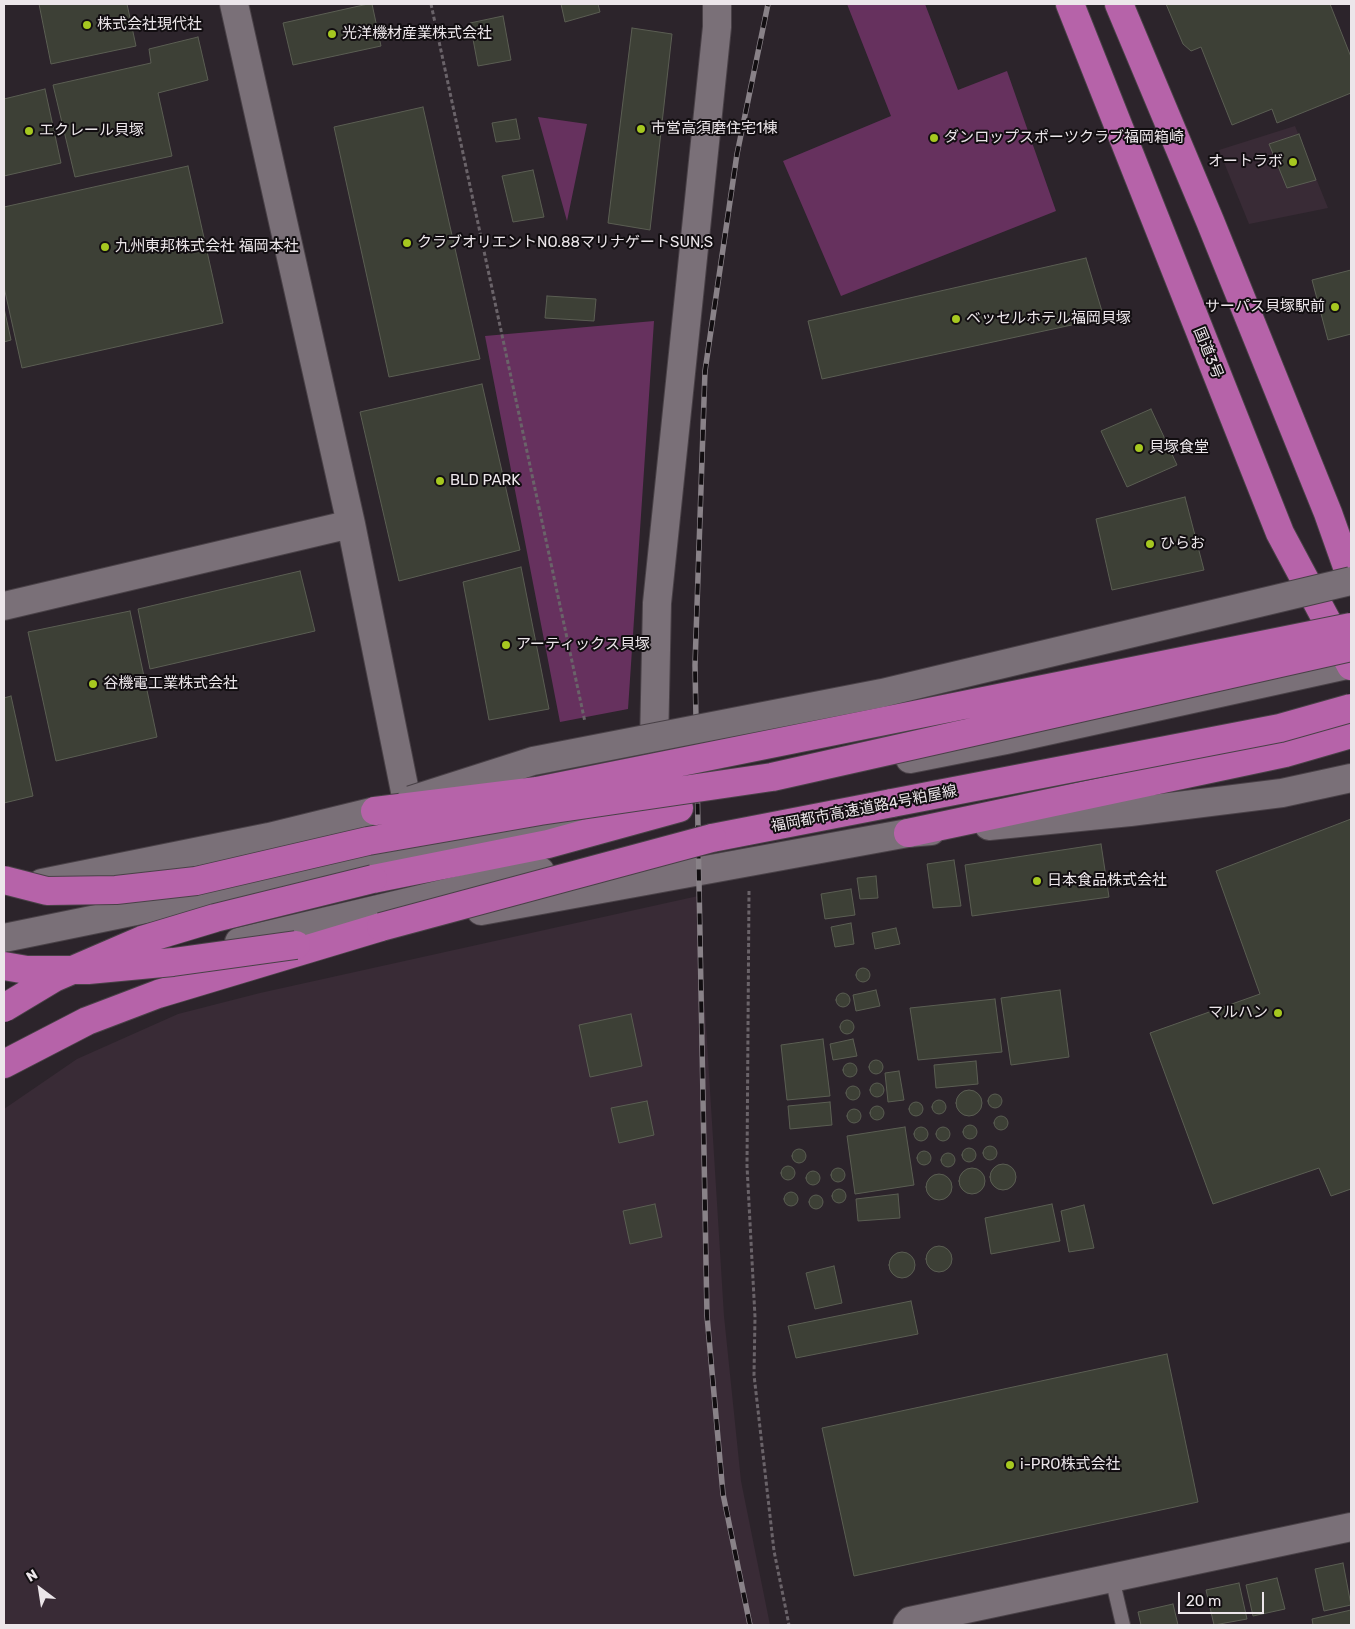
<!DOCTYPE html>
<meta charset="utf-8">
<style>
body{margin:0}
#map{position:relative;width:1355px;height:1629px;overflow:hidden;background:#2c242b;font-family:Rubik,sans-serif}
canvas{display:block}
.frame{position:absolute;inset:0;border:5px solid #ece6ea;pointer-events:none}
.north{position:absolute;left:15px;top:1564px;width:50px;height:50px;-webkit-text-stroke:4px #120e11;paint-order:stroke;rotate:329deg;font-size:14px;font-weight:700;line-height:20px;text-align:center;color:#ece6ea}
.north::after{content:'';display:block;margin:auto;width:18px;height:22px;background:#ece6ea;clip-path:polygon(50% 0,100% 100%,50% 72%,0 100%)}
.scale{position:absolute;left:1178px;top:1592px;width:86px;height:22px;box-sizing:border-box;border:2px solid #ece6ea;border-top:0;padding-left:6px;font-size:15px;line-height:18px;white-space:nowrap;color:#ece6ea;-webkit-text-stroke:4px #120e11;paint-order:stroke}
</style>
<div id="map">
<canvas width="1355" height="1629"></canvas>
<div class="frame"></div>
<div class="north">N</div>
<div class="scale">20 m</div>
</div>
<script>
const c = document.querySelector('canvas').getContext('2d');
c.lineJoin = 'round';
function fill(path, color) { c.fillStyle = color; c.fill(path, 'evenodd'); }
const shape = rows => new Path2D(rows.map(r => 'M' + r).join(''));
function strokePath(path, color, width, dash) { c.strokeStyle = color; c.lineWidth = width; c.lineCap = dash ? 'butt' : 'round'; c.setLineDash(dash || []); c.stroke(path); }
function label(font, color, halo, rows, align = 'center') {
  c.font = font + ' Rubik,"Noto Sans JP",sans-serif'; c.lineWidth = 4; c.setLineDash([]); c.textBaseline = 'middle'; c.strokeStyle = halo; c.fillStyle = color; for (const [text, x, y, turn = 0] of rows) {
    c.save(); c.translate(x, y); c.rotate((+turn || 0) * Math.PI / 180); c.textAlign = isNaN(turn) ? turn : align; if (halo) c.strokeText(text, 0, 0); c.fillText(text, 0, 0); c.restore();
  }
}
fill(shape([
 [1295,126,1328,208,1249,224,1219,150],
 [698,896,724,1316,741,1481,770,1625,4,1625,4,1109,77,1059,178,1014,260,993]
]), '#392b36');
fill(shape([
 [847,4,925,4,958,90,1007,71,1056,211,841,296,783,161,891,116],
 [538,117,587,124,567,221],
 [654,321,628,709,560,722,485,336]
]), '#66315e');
const building = shape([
 [39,4,127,4,136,46,51,64,39,4],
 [368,4,372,4,381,46,293,65,283,23,368,4],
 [561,4,598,4,600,12,565,22,561,4],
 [1166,4,1330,4,1351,57,1351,93,1277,123,1272,109,1232,125,1201,47,1191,51,1183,44,1166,4],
 [503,16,511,60,478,66,470,23,503,16],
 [632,28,672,34,650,230,608,223,632,28],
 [198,37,208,80,158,93,172,156,75,177,53,85,151,63,149,49,198,37],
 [45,89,61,163,4,176,4,99,45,89],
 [423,107,480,359,389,377,334,127,423,107],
 [516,119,520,139,496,142,492,123,516,119],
 [1299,134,1316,180,1287,188,1269,144,1299,134],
 [188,166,223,323,22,368,4,287,4,207,188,166],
 [533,170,544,217,513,222,502,176,533,170],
 [1086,258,1104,318,822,379,808,321,1086,258],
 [1351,270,1351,334,1328,340,1312,280,1351,270],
 [547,296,596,299,594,321,545,318,547,296],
 [4,308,11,340,4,342,4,308],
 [482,384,520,550,399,581,360,412,482,384],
 [1151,409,1177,465,1127,487,1101,431,1151,409],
 [1185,497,1204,570,1112,590,1096,519,1185,497],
 [521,567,549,709,489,720,463,582,521,567],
 [300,571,315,631,150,669,138,609,300,571],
 [130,611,157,737,56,761,28,632,130,611],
 [11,696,33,796,4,803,4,698,11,696],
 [1351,819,1351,1189,1331,1196,1319,1168,1213,1204,1150,1033,1260,994,1216,871,1351,819],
 [1101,844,1109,897,972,916,965,865,1101,844],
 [954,860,961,906,933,908,927,864,954,860],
 [876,876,878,898,860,899,857,878,876,876],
 [851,889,855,915,825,919,821,894,851,889],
 [851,923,854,944,835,947,831,927,851,923],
 [896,928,900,944,875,949,872,933,896,928],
 '856 975a7 7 0 1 1 14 0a7 7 0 1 1-14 0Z',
 [876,990,880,1006,856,1011,853,995,876,990],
 [1060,990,1069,1057,1011,1065,1001,998,1060,990],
 '836 1000a7 7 0 1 1 14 0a7 7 0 1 1-14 0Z',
 [995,999,1002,1052,918,1060,910,1008,995,999],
 [631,1014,642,1066,590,1077,579,1025,631,1014],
 '840 1027a7 7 0 1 1 14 0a7 7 0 1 1-14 0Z',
 [823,1039,830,1096,787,1100,781,1045,823,1039],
 [853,1039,857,1056,833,1060,830,1044,853,1039],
 '869 1067a7 7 0 1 1 14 0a7 7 0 1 1-14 0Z',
 [976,1061,978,1084,936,1088,934,1065,976,1061],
 '843 1070a7 7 0 1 1 14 0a7 7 0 1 1-14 0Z',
 [899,1071,904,1100,888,1102,885,1073,899,1071],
 '870 1090a7 7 0 1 1 14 0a7 7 0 1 1-14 0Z',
 '846 1093a7 7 0 1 1 14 0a7 7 0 1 1-14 0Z',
 '956 1103a13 13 0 1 1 26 0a13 13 0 1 1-26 0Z',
 '988 1101a7 7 0 1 1 14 0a7 7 0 1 1-14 0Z',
 '932 1107a7 7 0 1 1 14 0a7 7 0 1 1-14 0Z',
 [647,1101,654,1135,619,1143,611,1108,647,1101],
 '909 1109a7 7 0 1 1 14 0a7 7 0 1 1-14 0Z',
 [830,1102,832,1125,790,1129,788,1106,830,1102],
 '870 1113a7 7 0 1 1 14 0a7 7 0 1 1-14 0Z',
 '847 1116a7 7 0 1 1 14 0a7 7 0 1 1-14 0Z',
 '994 1123a7 7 0 1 1 14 0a7 7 0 1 1-14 0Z',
 '963 1132a7 7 0 1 1 14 0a7 7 0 1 1-14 0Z',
 '914 1134a7 7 0 1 1 14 0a7 7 0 1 1-14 0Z',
 '936 1134a7 7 0 1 1 14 0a7 7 0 1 1-14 0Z',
 [905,1127,914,1185,855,1194,847,1136,905,1127],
 '983 1153a7 7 0 1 1 14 0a7 7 0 1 1-14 0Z',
 '962 1155a7 7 0 1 1 14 0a7 7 0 1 1-14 0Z',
 '792 1156a7 7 0 1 1 14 0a7 7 0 1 1-14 0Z',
 '917 1158a7 7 0 1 1 14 0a7 7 0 1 1-14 0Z',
 '941 1160a7 7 0 1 1 14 0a7 7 0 1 1-14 0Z',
 '990 1177a13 13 0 1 1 26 0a13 13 0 1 1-26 0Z',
 '781 1173a7 7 0 1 1 14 0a7 7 0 1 1-14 0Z',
 '831 1175a7 7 0 1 1 14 0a7 7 0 1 1-14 0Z',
 '959 1181a13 13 0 1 1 26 0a13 13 0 1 1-26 0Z',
 '806 1178a7 7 0 1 1 14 0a7 7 0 1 1-14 0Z',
 '926 1187a13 13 0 1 1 26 0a13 13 0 1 1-26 0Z',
 '832 1196a7 7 0 1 1 14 0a7 7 0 1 1-14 0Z',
 '784 1199a7 7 0 1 1 14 0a7 7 0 1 1-14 0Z',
 [898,1194,900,1218,858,1221,856,1199,898,1194],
 '809 1202a7 7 0 1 1 14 0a7 7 0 1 1-14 0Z',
 [655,1204,662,1237,630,1244,623,1211,655,1204],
 [1052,1204,1060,1241,991,1254,985,1218,1052,1204],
 [1084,1205,1094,1248,1069,1252,1061,1211,1084,1205],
 '926 1259a13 13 0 1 1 26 0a13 13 0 1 1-26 0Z',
 '889 1265a13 13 0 1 1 26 0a13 13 0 1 1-26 0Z',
 [834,1266,842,1303,815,1309,806,1273,834,1266],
 [911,1301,918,1334,796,1358,788,1326,911,1301],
 [1167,1354,1198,1502,854,1576,822,1428,1167,1354],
 [1343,1563,1351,1605,1324,1611,1315,1569,1343,1563],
 [1277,1578,1285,1609,1253,1616,1246,1585,1277,1578],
 [1239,1583,1247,1619,1214,1625,1206,1590,1239,1583],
 [1173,1604,1178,1625,1141,1625,1138,1612,1173,1604],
 [1351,1610,1351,1625,1313,1625,1312,1619,1351,1610]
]);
fill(building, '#3d4036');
strokePath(building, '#5b5e53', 1);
const lane = shape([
 [1112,1578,1123,1625]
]);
const street = shape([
 [234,4,351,524,412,826],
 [4,606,351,524],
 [653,791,657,603,717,27,717,4]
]);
const secondary = shape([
 [910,759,1006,740,1351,664],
 [989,826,1130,812,1282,793,1351,778],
 [42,883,269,837,375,811],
 [481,911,908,833,931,831],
 [4,938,619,812],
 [239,942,540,871],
 [907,1625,910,1621,1351,1527]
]);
const highway = shape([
 [1070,4,1280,533,1351,666],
 [1119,4,1210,221,1328,513,1351,578],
 [908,833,1285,753,1351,734],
 [712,838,892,803],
 [373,879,548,844,679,808],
 [4,1064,87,1021,158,994,381,927]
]);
strokePath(lane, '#494147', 16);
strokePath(street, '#494147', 30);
strokePath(secondary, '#494147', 30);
strokePath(highway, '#494147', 30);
strokePath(shape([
 [431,4,585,722],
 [749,891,747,1166,755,1317,754,1375,774,1551,789,1625]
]), '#6a6369', 3, [4, 2.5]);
strokePath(lane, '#7a7078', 14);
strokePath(street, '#7a7078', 28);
strokePath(secondary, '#7a7078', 28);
strokePath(highway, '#b663a9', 28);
const rail = shape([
 [750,1625,723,1494,707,1316,695,665,705,371,737,154,768,4]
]);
strokePath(rail, '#898288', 5.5);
strokePath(rail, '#120e11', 4, [11]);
const secondaryBridge = shape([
 [411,800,533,761,882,693,1351,581]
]);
const highwayBridge = shape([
 [892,803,1280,728,1351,708],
 [375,811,537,791,1351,627],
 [4,880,47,891,116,890,196,881,368,841,540,811,772,777,1351,647],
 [381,927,712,838],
 [4,966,27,970,88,970,173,962,296,945],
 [4,1008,54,978,142,940,215,918,373,879]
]);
strokePath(secondaryBridge, '#494147', 30, []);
strokePath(highwayBridge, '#494147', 30, []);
strokePath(secondaryBridge, '#7a7078', 28);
strokePath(highwayBridge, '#b663a9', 28);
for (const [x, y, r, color] of [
 [87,25,5,"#a6c820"],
 [332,34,5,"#a6c820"],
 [641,129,5,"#a6c820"],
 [29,131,5,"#a6c820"],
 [934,138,5,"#a6c820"],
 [1293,162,5,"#a6c820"],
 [407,243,5,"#a6c820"],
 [105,247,5,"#a6c820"],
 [1335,307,5,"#a6c820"],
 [956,319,5,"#a6c820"],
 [1139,448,5,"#a6c820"],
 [440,481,5,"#a6c820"],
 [1150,544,5,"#a6c820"],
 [506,645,5,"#a6c820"],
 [93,684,5,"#a6c820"],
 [1037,881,5,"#a6c820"],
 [1278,1013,5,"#a6c820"],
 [1010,1465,5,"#a6c820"]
]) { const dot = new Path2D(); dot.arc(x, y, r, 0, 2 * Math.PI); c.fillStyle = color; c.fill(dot); strokePath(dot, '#120e11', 2); }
label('15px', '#ece6ea', '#120e11', [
 ["株式会社現代社",97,25],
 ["光洋機材産業株式会社",342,34],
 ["市営高須磨住宅1棟",651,129],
 ["エクレール貝塚",39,131],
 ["ダンロップスポーツクラブ福岡箱崎",944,138],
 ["オートラボ",1283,162,"right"],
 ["クラブオリエントNO.88マリナゲートSUN,S",417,243],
 ["九州東邦株式会社 福岡本社",115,247],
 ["サーパス貝塚駅前",1325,307,"right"],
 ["ベッセルホテル福岡貝塚",966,319],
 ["貝塚食堂",1149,448],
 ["BLD PARK",450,481],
 ["ひらお",1160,544],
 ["アーティックス貝塚",516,645],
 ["谷機電工業株式会社",103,684],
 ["日本食品株式会社",1047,881],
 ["マルハン",1268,1013,"right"],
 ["i-PRO株式会社",1020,1465]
], 'left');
label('15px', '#ece6ea', '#120e11', [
 ["国道3号",1208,353,68],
 ["福岡都市高速道路4号粕屋線",864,809,-11]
]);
</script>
